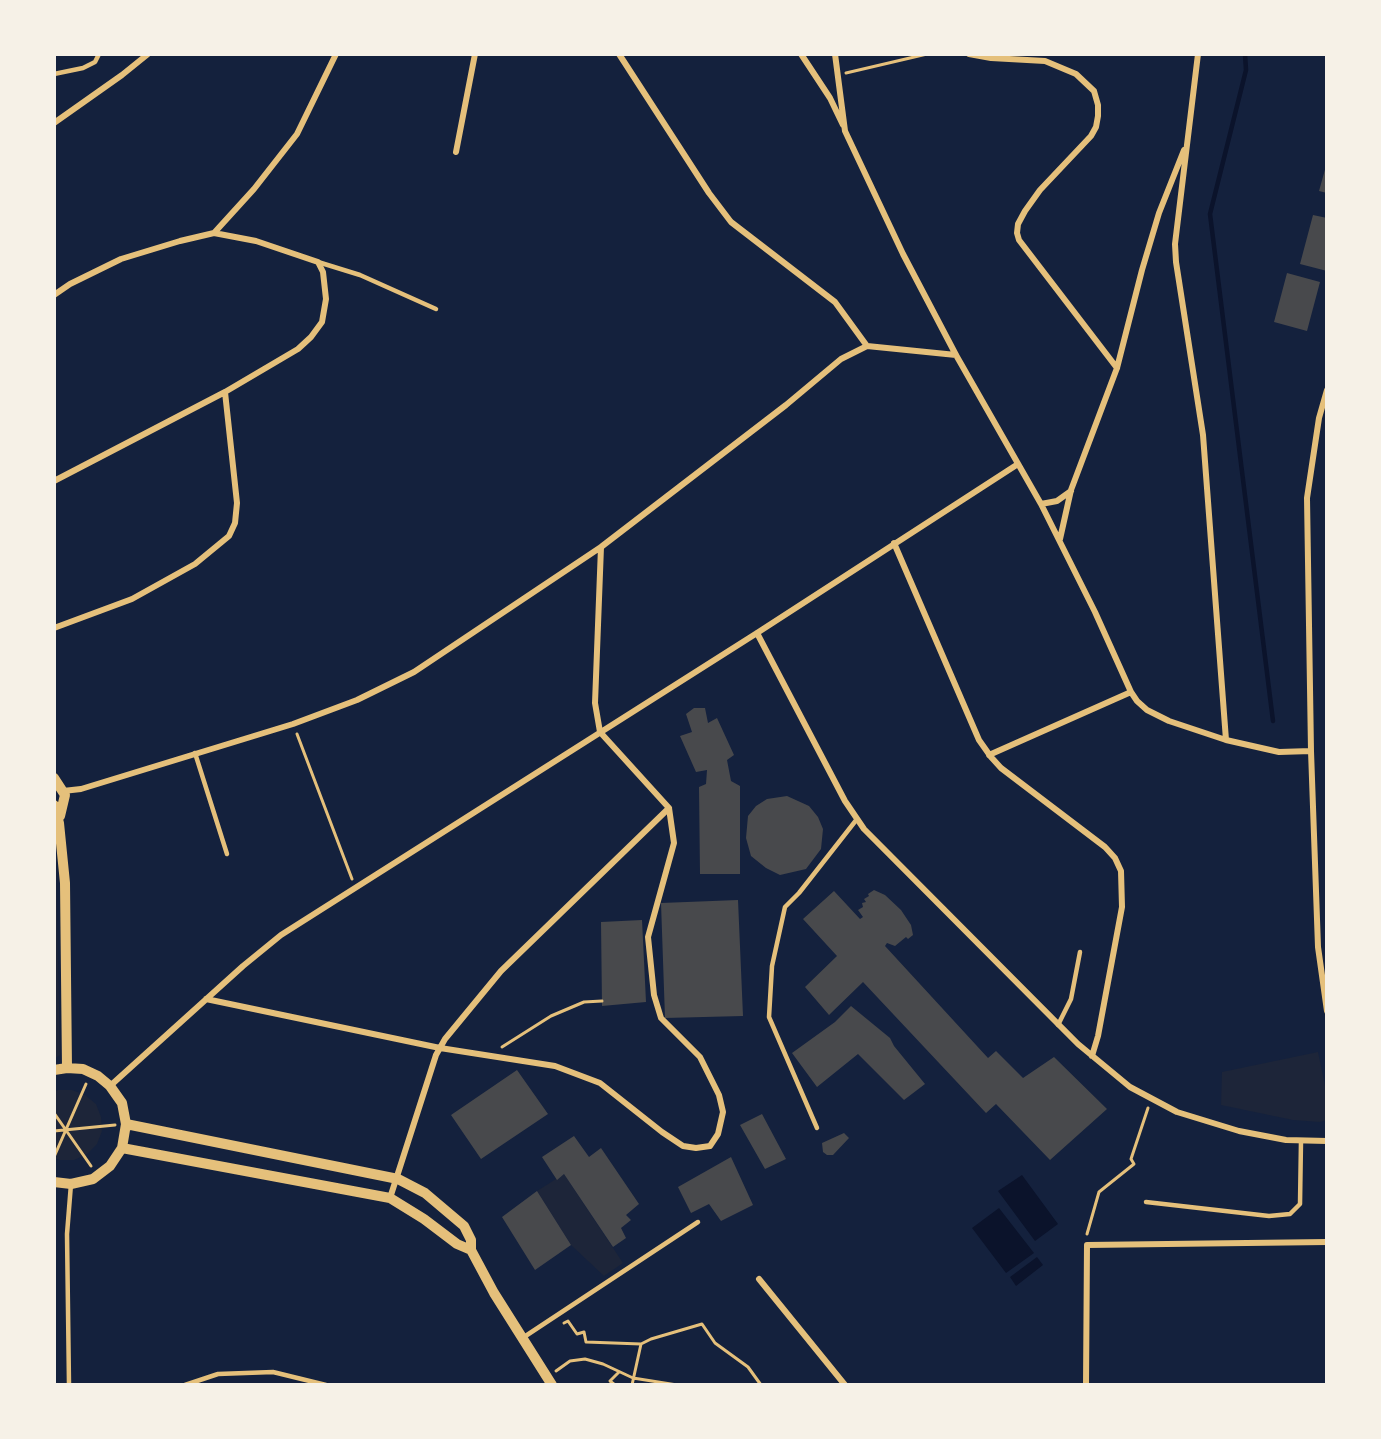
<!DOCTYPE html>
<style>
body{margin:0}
#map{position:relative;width:1381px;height:1439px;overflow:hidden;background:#14213d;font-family:"Libre Baskerville",serif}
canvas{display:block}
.frame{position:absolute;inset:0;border:56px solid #f6f1e7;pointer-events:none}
</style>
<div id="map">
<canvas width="1381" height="1439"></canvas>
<div class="frame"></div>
</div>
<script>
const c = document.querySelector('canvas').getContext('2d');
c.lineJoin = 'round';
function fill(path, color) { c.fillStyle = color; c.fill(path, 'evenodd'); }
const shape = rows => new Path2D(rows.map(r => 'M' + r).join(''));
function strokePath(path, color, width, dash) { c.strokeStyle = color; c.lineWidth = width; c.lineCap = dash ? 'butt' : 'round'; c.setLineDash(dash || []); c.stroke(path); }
fill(shape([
 [54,859,56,866,60,1055,54,1059],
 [1318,1052,1327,1095,1327,1120,1320,1122,1293,1120,1221,1105,1222,1072],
 [58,1090,72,1090,85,1095,96,1104,101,1117,102,1131,97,1144,87,1154,74,1160,60,1160,54,1158,54,1092],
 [564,1174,623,1263,604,1276,571,1245,537,1191]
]), '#1d2539');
fill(shape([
 [1022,1175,1058,1224,1035,1241,998,1191],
 [999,1208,1034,1253,1006,1273,972,1228],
 [1037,1257,1043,1265,1016,1286,1010,1277]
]), '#0b132b');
strokePath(shape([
 [1245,54,1246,70,1210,214,1273,721]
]), '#0b132b', 4.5);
fill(shape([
 [1326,166,1327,166,1327,193,1319,191],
 [1313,215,1327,218,1327,271,1300,264],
 [1287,273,1320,282,1307,331,1274,322],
 [694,708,705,708,708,723,717,718,734,755,727,760,731,781,740,786,740,874,700,874,699,787,706,784,707,770,696,772,680,736,692,732,686,714],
 [787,796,809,806,818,817,823,829,821,849,806,869,780,875,766,868,751,856,746,838,748,816,756,806,767,799],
 [874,890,885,895,901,910,911,925,913,935,908,939,906,937,895,946,887,943,885,946,988,1058,996,1051,1023,1078,1054,1057,1107,1109,1050,1160,996,1104,986,1113,863,982,829,1015,805,987,837,956,803,919,834,891,860,919,863,917,858,910,863,907,862,903,866,902,864,899,869,896,868,894],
 [738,900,743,1016,665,1018,661,903],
 [642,920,646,1002,602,1006,601,922],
 [851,1006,890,1038,894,1046,925,1084,904,1100,858,1054,817,1087,792,1053,835,1022],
 [517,1070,548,1114,481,1159,451,1115],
 [762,1114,786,1159,765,1169,740,1125],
 [844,1133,849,1138,833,1155,827,1155,823,1152,822,1143],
 [574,1136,589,1157,601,1148,639,1204,626,1215,631,1220,621,1228,626,1238,613,1247,564,1174,557,1180,542,1157],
 [731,1157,753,1205,721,1221,709,1204,691,1213,678,1187],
 [537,1191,571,1245,535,1270,502,1217]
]), '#48494c');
strokePath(shape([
 [846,73,927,54],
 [297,734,352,879],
 [502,1047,551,1016,584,1002,602,1001],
 [54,1113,91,1166],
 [54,1131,115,1125],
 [54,1157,86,1084],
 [1087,1234,1099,1192,1134,1164,1131,1159,1148,1108],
 [564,1323,568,1321,577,1334,584,1332,586,1342,641,1344],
 [556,1371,570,1361,585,1359,603,1364,633,1378,677,1385],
 [615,1385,610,1381,619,1372],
 [632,1385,641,1344,651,1339,702,1324,715,1343,748,1367,761,1385]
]), '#e5c07b', 3);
strokePath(shape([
 [54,74,83,68,95,62,99,54],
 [318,262,360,275,436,309],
 [195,753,227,854],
 [1058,1025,1071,999,1080,952],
 [817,1128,769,1017,772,966,785,907,799,893,857,819],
 [1146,1202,1269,1216,1290,1214,1300,1204,1301,1141],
 [524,1337,698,1222],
 [69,1385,67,1234,71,1184],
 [185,1385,218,1374,273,1372,326,1385]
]), '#e5c07b', 4.5);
strokePath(shape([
 [619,54,709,193,731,222,835,302,867,346],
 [801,54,830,98,843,125],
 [835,54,845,131,903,254,956,355,1041,504,1095,612,1131,692,1137,701,1147,710,1169,721,1226,740,1279,752,1311,751],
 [969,54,991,58,1045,61,1076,74,1094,91,1098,105,1098,116,1096,127,1091,136,1040,190,1025,211,1018,224,1017,233,1019,240,1117,368],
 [1198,54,1175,244,1176,262,1203,435,1226,740],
 [54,123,122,75,148,54],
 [456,152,475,54],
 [214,233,254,189,297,134,336,54],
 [54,295,70,284,121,259,180,241,214,233,256,241,318,262,323,272,326,299,322,322,311,337,298,349,225,392,54,481],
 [1327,390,1319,418,1307,498,1311,751,1318,947,1327,1011],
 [1041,504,1057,501,1071,491],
 [1060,539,1071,490,1117,368,1142,270,1159,213,1184,150],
 [894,543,979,740,991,757,1001,768,1105,847,1115,858,1121,871,1122,907,1098,1036,1092,1056],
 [54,628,132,599,195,564,229,536,235,523,237,503,225,392],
 [757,633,845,801,864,829,1078,1044,1130,1087,1177,1112,1239,1131,1286,1140,1327,1141],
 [989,755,1131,692],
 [63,791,81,789,293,724,357,700,414,672,601,547,786,405,841,359,867,346,956,355],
 [206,999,440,1048,555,1066,600,1083,662,1132,683,1146,696,1148,710,1146,718,1134,723,1112,719,1095,700,1057,661,1018,654,995,648,937,674,843,669,808],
 [110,1086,243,966,281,935,757,633,1018,464],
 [390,1198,436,1055,445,1039,501,971,669,808,600,732,595,703,601,547],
 [759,1279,845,1385],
 [1086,1385,1087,1245,1327,1242]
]), '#e5c07b', 6);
strokePath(shape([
 [54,778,65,795,60,816],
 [54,805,59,823,65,883,67,1068],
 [54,1070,67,1068,83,1069,98,1076,110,1086,122,1103,126,1124,122,1148,110,1166,93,1179,71,1184,54,1182],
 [126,1124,398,1179,425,1193,464,1226,471,1240,471,1250,494,1293,552,1385],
 [122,1148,390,1198,424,1219,457,1244,471,1250]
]), '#e5c07b', 10);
</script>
